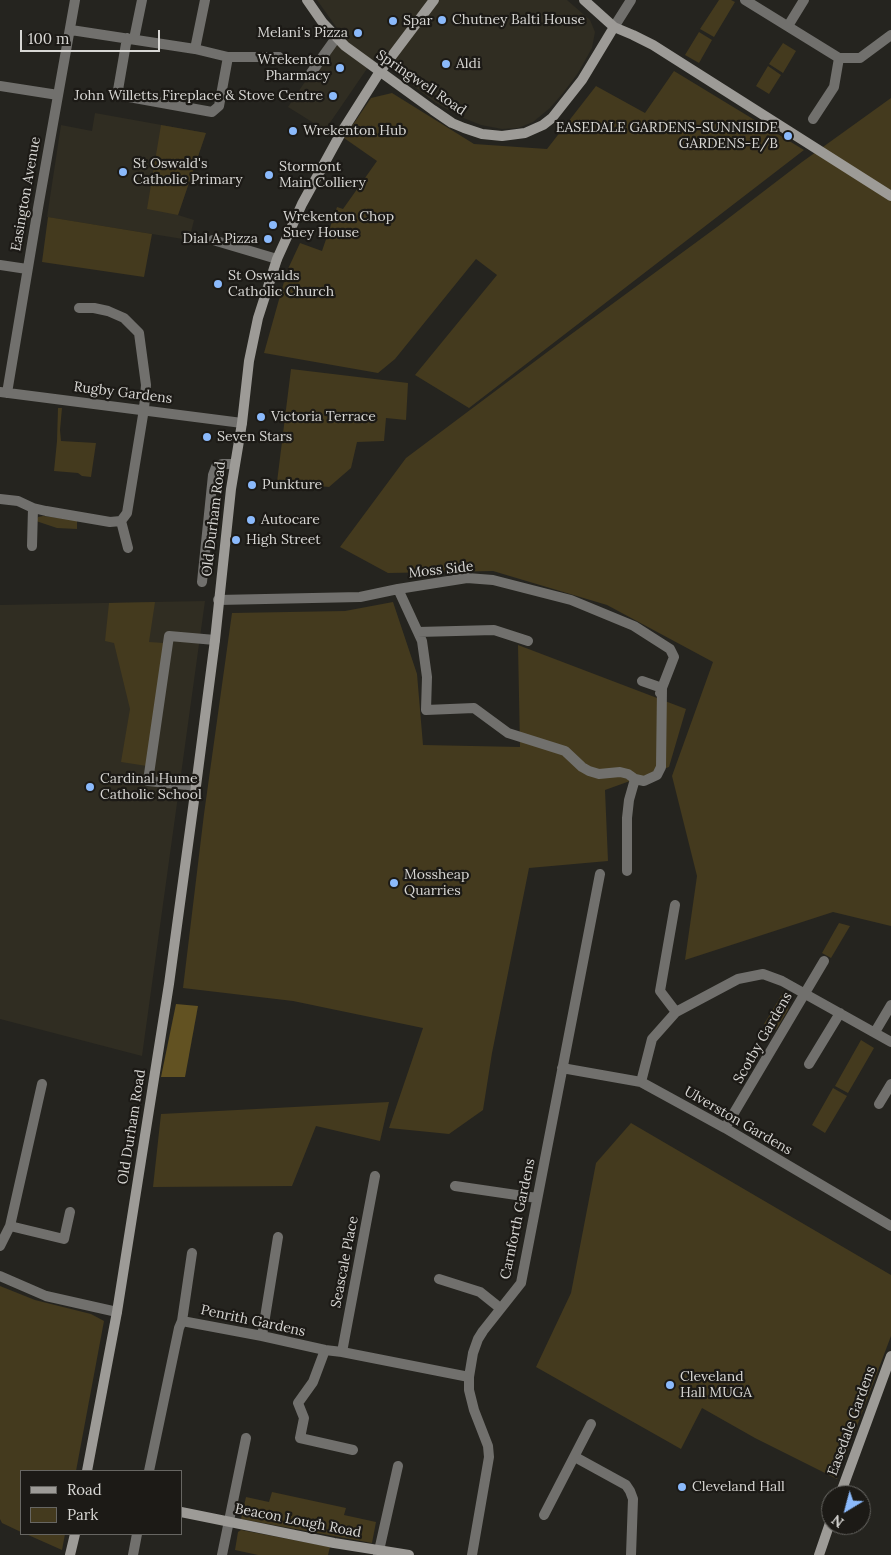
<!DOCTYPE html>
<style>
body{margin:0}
#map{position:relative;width:891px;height:1555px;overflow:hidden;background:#25241f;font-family:Lora,serif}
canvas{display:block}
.legend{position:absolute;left:20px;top:1470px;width:162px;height:65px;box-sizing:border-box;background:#1c1a16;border:1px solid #676662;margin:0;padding:6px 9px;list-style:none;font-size:15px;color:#d8d7d4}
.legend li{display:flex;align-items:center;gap:10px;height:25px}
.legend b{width:25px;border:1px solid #676662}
.north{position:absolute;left:821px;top:1485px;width:50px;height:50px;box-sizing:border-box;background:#1c1a16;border:1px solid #676662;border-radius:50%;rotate:217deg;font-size:14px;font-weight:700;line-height:20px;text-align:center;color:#d8d7d4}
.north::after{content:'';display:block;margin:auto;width:18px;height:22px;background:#8bbafc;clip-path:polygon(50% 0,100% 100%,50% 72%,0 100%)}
.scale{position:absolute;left:20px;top:30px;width:140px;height:22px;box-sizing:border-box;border:2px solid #d8d7d4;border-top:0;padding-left:6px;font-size:15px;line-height:18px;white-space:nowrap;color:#d8d7d4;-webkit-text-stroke:4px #1c1a16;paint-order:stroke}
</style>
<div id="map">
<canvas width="891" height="1555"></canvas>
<ul class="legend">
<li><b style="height:6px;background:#9d9b97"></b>Road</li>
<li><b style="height:14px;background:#443a1e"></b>Park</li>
</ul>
<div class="north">N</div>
<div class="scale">100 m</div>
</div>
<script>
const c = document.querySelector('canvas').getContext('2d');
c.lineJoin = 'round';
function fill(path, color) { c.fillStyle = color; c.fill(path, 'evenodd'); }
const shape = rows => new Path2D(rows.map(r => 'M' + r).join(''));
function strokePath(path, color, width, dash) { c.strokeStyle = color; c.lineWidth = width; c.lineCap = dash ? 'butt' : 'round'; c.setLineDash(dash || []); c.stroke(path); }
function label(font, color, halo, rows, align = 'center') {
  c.font = font + ' Lora,serif'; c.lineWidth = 4.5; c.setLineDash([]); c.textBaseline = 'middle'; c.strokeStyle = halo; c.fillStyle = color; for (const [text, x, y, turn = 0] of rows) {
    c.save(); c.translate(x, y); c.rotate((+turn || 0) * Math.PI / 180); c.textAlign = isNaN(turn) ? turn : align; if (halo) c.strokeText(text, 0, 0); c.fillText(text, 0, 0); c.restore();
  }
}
fill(shape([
 [317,0,567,0,590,20,595,32,592,48,578,73,563,93,550,108,533,122,518,128,502,129,481,125,461,117,436,103,375,57,325,130,288,107,339,31],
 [95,113,206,133,178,215,194,220,189,240,47,217,61,125,92,131],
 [205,601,142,1056,0,1019,0,605]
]), '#302d22');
fill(shape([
 [719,0,731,0,735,2,714,37,700,29],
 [699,32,712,40,699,63,685,55],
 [783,43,796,51,783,73,769,64],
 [768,66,781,75,769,94,756,86],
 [674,71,804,150,469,408,415,375,497,275,476,259,395,359,378,373,264,353,287,271,300,243,322,251,337,207,343,209,377,161,344,138,371,98,392,93,474,144,547,149,596,86,645,113],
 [891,98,891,926,833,912,685,960,697,876,672,776,713,662,607,605,493,571,388,573,340,547,406,458,566,338,717,227,802,162],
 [161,125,206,133,178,215,147,209],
 [48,217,152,234,144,277,42,262],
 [291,369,408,383,406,420,386,418,384,441,357,442,351,468,329,487,277,482],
 [58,408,62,408,60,430,61,441,96,443,91,477,82,476,78,473,54,471,57,441],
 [43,516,77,520,77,529,57,528,36,521,38,517],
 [155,602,149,642,164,643,147,766,121,762,130,709,114,643,105,641,109,603],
 [393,602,417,674,423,745,520,747,518,645,686,709,669,767,605,790,608,861,529,868,492,1053,483,1110,449,1134,389,1128,423,1028,293,1001,183,988,204,814,232,613,345,611],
 [839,923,850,926,831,958,822,953],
 [784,991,788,993,790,998,789,1003,788,1010,776,1030,764,1024],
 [861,1040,874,1048,848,1093,835,1086],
 [833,1088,847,1096,825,1133,812,1125],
 [389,1102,380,1141,316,1126,292,1186,153,1187,161,1114],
 [631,1123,891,1275,891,1336,837,1479,755,1438,702,1408,681,1449,536,1367,571,1293,596,1163],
 [0,1286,35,1300,91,1314,104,1321,76,1471,21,1471,21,1532,2,1523,0,1519],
 [272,1492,346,1508,344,1515,376,1522,372,1543,241,1519,246,1497,269,1502],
 [241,1530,330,1547,328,1555,258,1555,235,1550,238,1532],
 [26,1534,65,1534,62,1550]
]), '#443a1e');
fill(shape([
 [176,1004,198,1006,185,1077,161,1077]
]), '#625222');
strokePath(shape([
 [745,0,839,58,860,58,891,35],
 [788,26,804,0],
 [614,27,631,0],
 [71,30,195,49,228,57,279,57],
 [127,38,118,90,129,97,212,112,219,106,228,57],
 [134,39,142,0],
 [195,49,205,0],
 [311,73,336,38],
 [0,86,58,95],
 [813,119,834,87,839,58],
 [213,240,277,259],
 [0,265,27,269],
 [0,392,242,423],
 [7,393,38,208,75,0],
 [0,499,18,501,33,508,46,511,110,522,121,521,127,513,144,409,146,385,139,333,124,318,108,311,94,308,79,308],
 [121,521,128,548],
 [32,546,33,508],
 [202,582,213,475,216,467,222,464,235,464],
 [398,589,422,641,427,677,426,710,474,708,508,733,565,751,582,767,589,771,599,774,620,772,628,774,635,779,644,781,657,775,661,767,662,688,642,681],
 [218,600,360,597,398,589,467,578,493,580,571,600,634,626,670,649,674,657,660,693],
 [418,632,494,630,528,641],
 [196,786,148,781,169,636,215,640],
 [627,871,627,818,629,800,635,779],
 [675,905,660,991,676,1012],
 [875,1032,891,1005],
 [809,1064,840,1013],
 [562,1068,641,1082,725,1128,891,1226],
 [641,1082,652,1039,676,1012,738,979,763,974,782,981,891,1042],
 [879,1104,891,1084],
 [725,1128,824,961],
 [455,1186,537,1198],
 [10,1226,64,1239,70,1212],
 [0,1246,10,1226,42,1084],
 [0,1276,46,1296,117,1312],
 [439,1279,480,1292,500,1308],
 [182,1321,192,1253],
 [262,1336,278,1237],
 [325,1350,313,1382,298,1403,304,1418,300,1438,353,1450],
 [342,1352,375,1176],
 [575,1457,626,1485,630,1491,633,1499,631,1555],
 [149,1471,179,1328,182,1321,262,1336,325,1350,342,1352,469,1377],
 [544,1515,591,1424],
 [133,1555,137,1534],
 [222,1555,246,1438],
 [378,1555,398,1466],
 [472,1555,489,1457,488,1446,474,1410,469,1390,469,1377,473,1353,478,1339,483,1331,521,1283,600,874]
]), '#71706d', 10);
strokePath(shape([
 [307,0,323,23,345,46,433,110,452,123,464,128,482,134,502,136,525,133,543,125,552,118,582,80,614,27],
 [584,0,614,27,633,35,653,45,891,196],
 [87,1471,117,1312,169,984,196,786,215,640,231,489,242,423,249,361,258,318,277,259,302,204,341,133,379,73,434,0],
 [840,1495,891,1356],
 [181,1512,334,1543,409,1555],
 [70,1555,75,1534],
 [819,1555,831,1520]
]), '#9d9b97', 10);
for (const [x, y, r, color] of [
 [442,20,5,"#8bbafc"],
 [393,21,5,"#8bbafc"],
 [358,33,5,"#8bbafc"],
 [446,64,5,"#8bbafc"],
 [340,68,5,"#8bbafc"],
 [333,96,5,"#8bbafc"],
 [293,131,5,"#8bbafc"],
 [788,136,5,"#8bbafc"],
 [123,172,5,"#8bbafc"],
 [269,175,5,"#8bbafc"],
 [273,225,5,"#8bbafc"],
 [268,239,5,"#8bbafc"],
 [218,284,5,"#8bbafc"],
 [261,417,5,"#8bbafc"],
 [207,437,5,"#8bbafc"],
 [252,485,5,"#8bbafc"],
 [251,520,5,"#8bbafc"],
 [236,540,5,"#8bbafc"],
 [90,787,5,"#8bbafc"],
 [394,883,5,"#8bbafc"],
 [670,1385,5,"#8bbafc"],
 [682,1487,5,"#8bbafc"]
]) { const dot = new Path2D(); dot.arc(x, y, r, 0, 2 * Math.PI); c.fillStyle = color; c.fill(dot); strokePath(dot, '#1c1a16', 2); }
label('14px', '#d8d7d4', '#1c1a16', [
 ["Chutney Balti House",452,20],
 ["Spar",403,21],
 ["Melani's Pizza",348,33,"right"],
 ["Wrekenton",330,60,"right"],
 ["Pharmacy",330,76,"right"],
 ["Aldi",456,64],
 ["John Willetts Fireplace & Stove Centre",323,96,"right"],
 ["EASEDALE GARDENS-SUNNISIDE",778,128,"right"],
 ["GARDENS-E/B",778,144,"right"],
 ["Wrekenton Hub",303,131],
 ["St Oswald's",133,164],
 ["Catholic Primary",133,180],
 ["Stormont",279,167],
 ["Main Colliery",279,183],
 ["Wrekenton Chop",283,217],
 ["Suey House",283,233],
 ["Dial A Pizza",258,239,"right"],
 ["St Oswalds",228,276],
 ["Catholic Church",228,292],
 ["Victoria Terrace",271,417],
 ["Seven Stars",217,437],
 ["Punkture",262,485],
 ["Autocare",261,520],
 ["High Street",246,540],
 ["Cardinal Hume",100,779],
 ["Catholic School",100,795],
 ["Mossheap",404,875],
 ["Quarries",404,891],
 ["Cleveland",680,1377],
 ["Hall MUGA",680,1393],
 ["Cleveland Hall",692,1487]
], 'left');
label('14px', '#d8d7d4', '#1c1a16', [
 ["Springwell Road",421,83,34],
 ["Easington Avenue",26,194,-80],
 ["Rugby Gardens",123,393,7],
 ["Old Durham Road",214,519,-83],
 ["Moss Side",441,570,-6],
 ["Scotby Gardens",763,1038,-60],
 ["Ulverston Gardens",738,1121,30],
 ["Old Durham Road",132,1127,-81],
 ["Carnforth Gardens",518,1219,-78],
 ["Seascale Place",345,1262,-79],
 ["Penrith Gardens",253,1321,12],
 ["Easedale Gardens",852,1421,-70],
 ["Beacon Lough Road",298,1521,11]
]);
</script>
